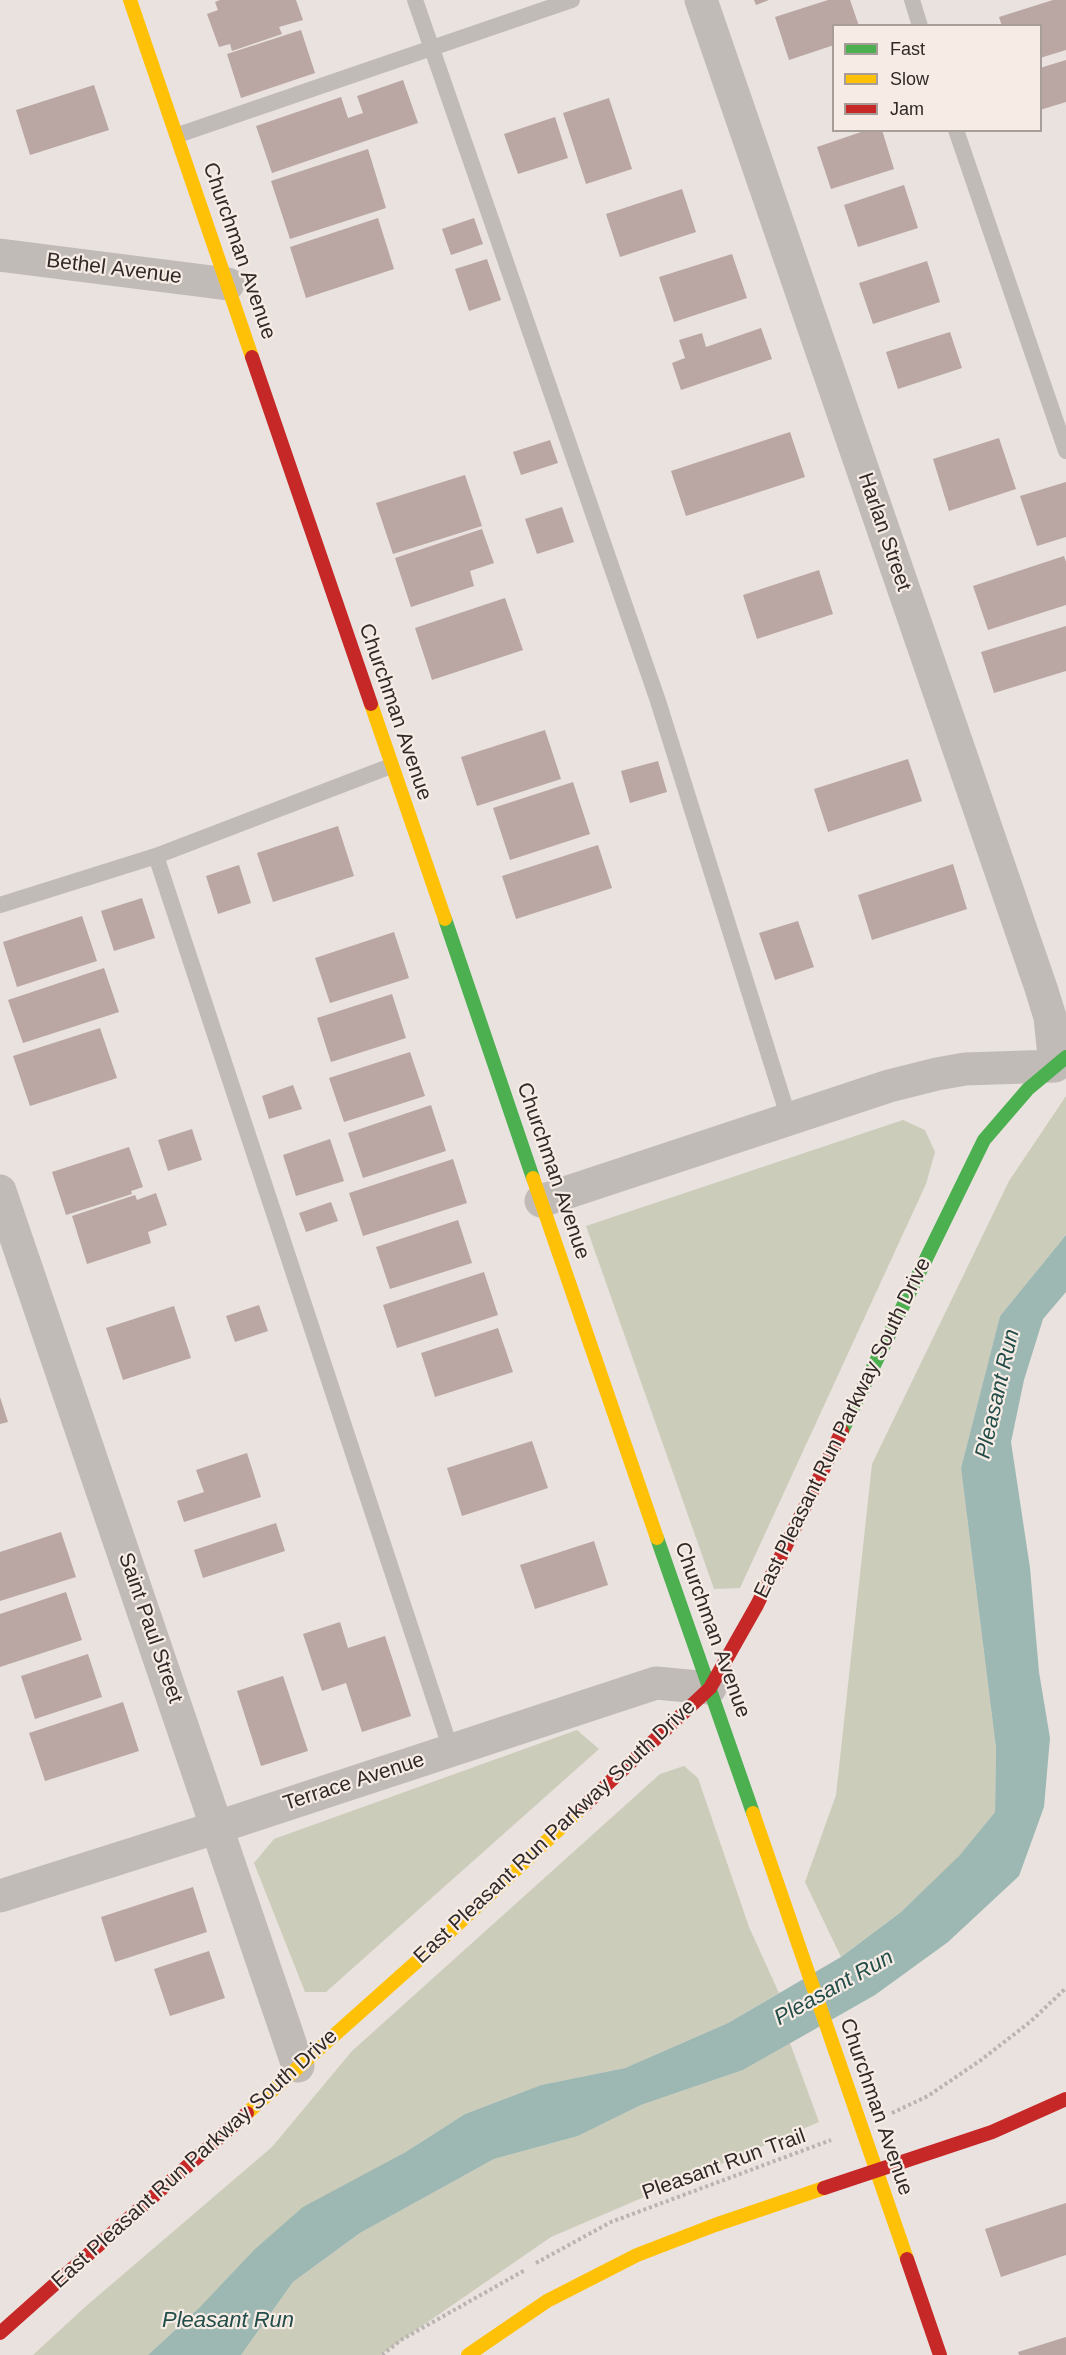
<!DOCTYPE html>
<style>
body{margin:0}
#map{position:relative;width:1066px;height:2355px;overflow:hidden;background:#e9e2de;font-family:Helvetica,sans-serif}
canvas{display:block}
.legend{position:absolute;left:832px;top:24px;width:210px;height:108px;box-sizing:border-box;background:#f6ece5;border:2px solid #a79e99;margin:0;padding:8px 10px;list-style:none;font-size:18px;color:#312927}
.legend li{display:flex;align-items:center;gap:12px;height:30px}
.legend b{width:30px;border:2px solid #a79e99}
</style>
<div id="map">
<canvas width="1066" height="2355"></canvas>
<ul class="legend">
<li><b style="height:8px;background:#4caf50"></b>Fast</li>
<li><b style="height:8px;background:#ffc107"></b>Slow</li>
<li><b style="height:8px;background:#c62828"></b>Jam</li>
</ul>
</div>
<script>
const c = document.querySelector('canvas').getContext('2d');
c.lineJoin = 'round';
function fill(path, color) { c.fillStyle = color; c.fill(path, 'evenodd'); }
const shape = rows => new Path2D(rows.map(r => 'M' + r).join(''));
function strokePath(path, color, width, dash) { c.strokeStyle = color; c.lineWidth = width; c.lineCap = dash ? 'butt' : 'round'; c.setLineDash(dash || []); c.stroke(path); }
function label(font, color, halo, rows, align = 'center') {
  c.font = font + ' Helvetica,sans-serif'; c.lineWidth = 4.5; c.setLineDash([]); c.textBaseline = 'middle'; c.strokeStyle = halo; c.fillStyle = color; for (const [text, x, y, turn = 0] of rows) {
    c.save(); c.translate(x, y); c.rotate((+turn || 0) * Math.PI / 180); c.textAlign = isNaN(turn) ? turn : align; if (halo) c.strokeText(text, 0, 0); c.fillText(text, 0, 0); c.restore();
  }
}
fill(shape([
 [1066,1096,1066,1235,1000,1316,961,1468,996,1748,995,1812,960,1856,901,1912,841,1957,805,1882,836,1795,872,1464,1009,1181],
 [903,1120,925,1130,935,1152,926,1184,740,1588,714,1589,586,1226],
 [577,1730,599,1749,326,1992,305,1992,254,1863,274,1839],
 [684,1766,698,1778,749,1927,779,1993,728,2023,625,2068,541,2085,465,2114,404,2153,200,2307,148,2355,33,2355,85,2307,272,2147,352,2051,660,1774],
 [790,2043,819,2122,551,2237,380,2355,241,2355,293,2282,360,2233,494,2159,578,2136,641,2105,743,2070]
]), '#ccccba');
fill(shape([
 [1066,1235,1066,1292,1043,1319,1024,1380,1011,1442,1030,1568,1039,1672,1050,1738,1044,1807,1019,1876,948,1942,875,1995,743,2070,641,2105,578,2136,494,2159,360,2233,293,2282,241,2355,148,2355,200,2307,255,2249,303,2207,404,2153,465,2114,541,2085,625,2068,728,2023,841,1957,901,1912,960,1855,995,1812,996,1748,961,1468,1000,1316]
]), '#9db8b3');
fill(shape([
 [220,0,296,0,303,20,279,27,282,34,232,51,230,44,219,47,207,14,218,10,215,2],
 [754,0,769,0,756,5],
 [828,0,850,0,859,26,834,26,834,45,789,60,775,17],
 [1053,0,1066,0,1066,50,1040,58,1040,26,1002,26,999,17],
 [301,30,315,73,241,98,227,54],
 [1066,60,1066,102,1040,110,1040,68],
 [403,80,418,123,272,173,256,126,341,97,348,118,363,113,357,96],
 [94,85,109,130,30,155,16,110],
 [609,98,632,169,586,184,563,113],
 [555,117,568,158,518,174,504,134],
 [867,130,882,130,894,169,831,189,817,147],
 [368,149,386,208,290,239,271,181],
 [904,185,918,228,858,247,844,205],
 [682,189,696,232,620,257,606,214],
 [378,218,394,269,306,298,290,247],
 [474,218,483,244,451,255,442,229],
 [732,254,747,298,674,322,659,277],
 [487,259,501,300,469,311,455,269],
 [927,261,940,302,873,324,859,283],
 [761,328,772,359,681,390,672,363,685,358,679,340,702,333,706,347],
 [950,332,962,368,898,389,886,352],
 [790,432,805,477,686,516,671,471],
 [999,438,1016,489,949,511,933,459],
 [550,440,558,463,521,475,513,452],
 [465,475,482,526,393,554,376,503],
 [1066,482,1066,537,1037,546,1020,496],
 [562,507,574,542,537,554,525,519],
 [482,529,494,563,470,571,474,586,411,607,395,558],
 [1064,556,1066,562,1066,605,988,630,973,586],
 [819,570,833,614,757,639,743,595],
 [505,598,523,650,432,680,415,628],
 [1066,626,1066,671,994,693,981,652],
 [545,730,561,779,477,806,461,757],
 [908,759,922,801,828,832,814,789],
 [658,761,667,792,630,803,621,771],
 [573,782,590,834,510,860,493,808],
 [338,826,354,876,273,902,257,853],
 [598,845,612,888,516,919,502,876],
 [953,864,967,909,872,940,858,895],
 [239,865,251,903,218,914,206,876],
 [142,898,155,938,114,951,101,911],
 [82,916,97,961,17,987,3,942],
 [798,921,814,967,775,980,759,933],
 [394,932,409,978,330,1003,315,958],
 [104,968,119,1012,23,1043,8,1000],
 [392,994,406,1038,331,1062,317,1018],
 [100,1028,117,1078,30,1106,13,1056],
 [410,1052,425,1096,344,1122,329,1078],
 [293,1085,302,1109,269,1119,262,1096],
 [431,1105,446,1151,363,1178,348,1133],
 [192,1129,202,1160,168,1171,158,1140],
 [330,1139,344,1181,296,1196,283,1155],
 [129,1147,143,1187,131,1191,132,1194,66,1215,52,1172],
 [453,1159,467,1203,363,1236,349,1193],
 [156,1193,167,1225,148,1232,151,1243,87,1264,72,1216,135,1195,137,1200],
 [331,1202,338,1221,306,1232,299,1213],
 [458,1220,472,1263,390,1289,376,1247],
 [484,1272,498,1315,397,1348,383,1305],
 [259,1305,268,1331,235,1342,226,1316],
 [174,1306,191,1358,123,1380,106,1328],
 [498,1328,513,1372,435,1397,421,1353],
 [0,1397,8,1422,0,1424],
 [532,1441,548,1488,462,1516,447,1468],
 [247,1453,261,1497,184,1522,177,1501,204,1492,196,1470],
 [276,1523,285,1551,203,1578,194,1550],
 [61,1532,76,1577,0,1601,0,1552],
 [594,1541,608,1585,535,1609,520,1565],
 [66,1592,82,1640,0,1667,0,1614],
 [340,1622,348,1648,385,1636,411,1716,362,1732,346,1683,322,1691,303,1634],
 [88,1654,102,1697,35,1719,21,1676],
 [283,1676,308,1751,261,1766,237,1691],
 [123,1702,139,1751,45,1781,29,1733],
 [193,1887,207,1932,115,1962,101,1917],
 [209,1951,225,1998,170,2016,154,1969],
 [1066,2203,1066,2255,1001,2277,985,2229],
 [1066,2337,1066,2355,1019,2355,1018,2352]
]), '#baa6a2');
strokePath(shape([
 [892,2113,928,2096,981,2060,1030,2022,1066,1988],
 [536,2263,611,2222,831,2140],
 [382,2355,401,2340,525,2270]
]), '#bab3b0', 4, [3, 3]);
strokePath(shape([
 [415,0,658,701,789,1119],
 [912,0,920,26],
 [956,130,1066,451],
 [178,135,572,0],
 [391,766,156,856,451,1750],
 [0,905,156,856]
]), '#c1bbb8', 16);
strokePath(shape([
 [0,255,228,284],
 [0,1191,298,2066],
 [541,1201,889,1086,937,1074,965,1069,1055,1066,1050,1017,1041,988,701,0],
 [0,1896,218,1827,656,1683,710,1688]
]), '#c1bbb8', 33);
strokePath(shape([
 [445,919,533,1178],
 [842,1431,984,1140,1028,1089,1066,1057],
 [657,1538,753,1813]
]), '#4caf50', 14);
strokePath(shape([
 [130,0,252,357],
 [371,704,445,919],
 [533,1178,657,1538],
 [753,1813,907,2259],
 [247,2113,441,1940,584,1806],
 [468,2355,547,2301,637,2255,715,2225,824,2188]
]), '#ffc107', 14);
strokePath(shape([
 [252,357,371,704],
 [584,1806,710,1688,757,1605,842,1431],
 [824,2188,992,2132,1066,2099],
 [907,2259,940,2355],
 [0,2333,247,2113]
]), '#c62828', 14);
label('21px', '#312927', '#f6ece5', [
 ["Churchman Avenue",239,251,71],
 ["Bethel Avenue",114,269,7],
 ["Harlan Street",884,532,71],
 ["Churchman Avenue",395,712,71],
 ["Churchman Avenue",553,1171,71],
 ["East Pleasant Run Parkway South Drive",843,1428,-64],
 ["Saint Paul Street",150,1628,71],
 ["Churchman Avenue",712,1630,70],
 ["Terrace Avenue",354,1782,-18],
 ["East Pleasant Run Parkway South Drive",555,1832,-43],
 ["Churchman Avenue",876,2107,71],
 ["East Pleasant Run Parkway South Drive",195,2159,-42],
 ["Pleasant Run Trail",724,2165,-20]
]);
label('italic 22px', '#224d49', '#f6ece5', [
 ["Pleasant Run",998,1394,-77],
 ["Pleasant Run",834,1988,-29],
 ["Pleasant Run",228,2321]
]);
</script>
